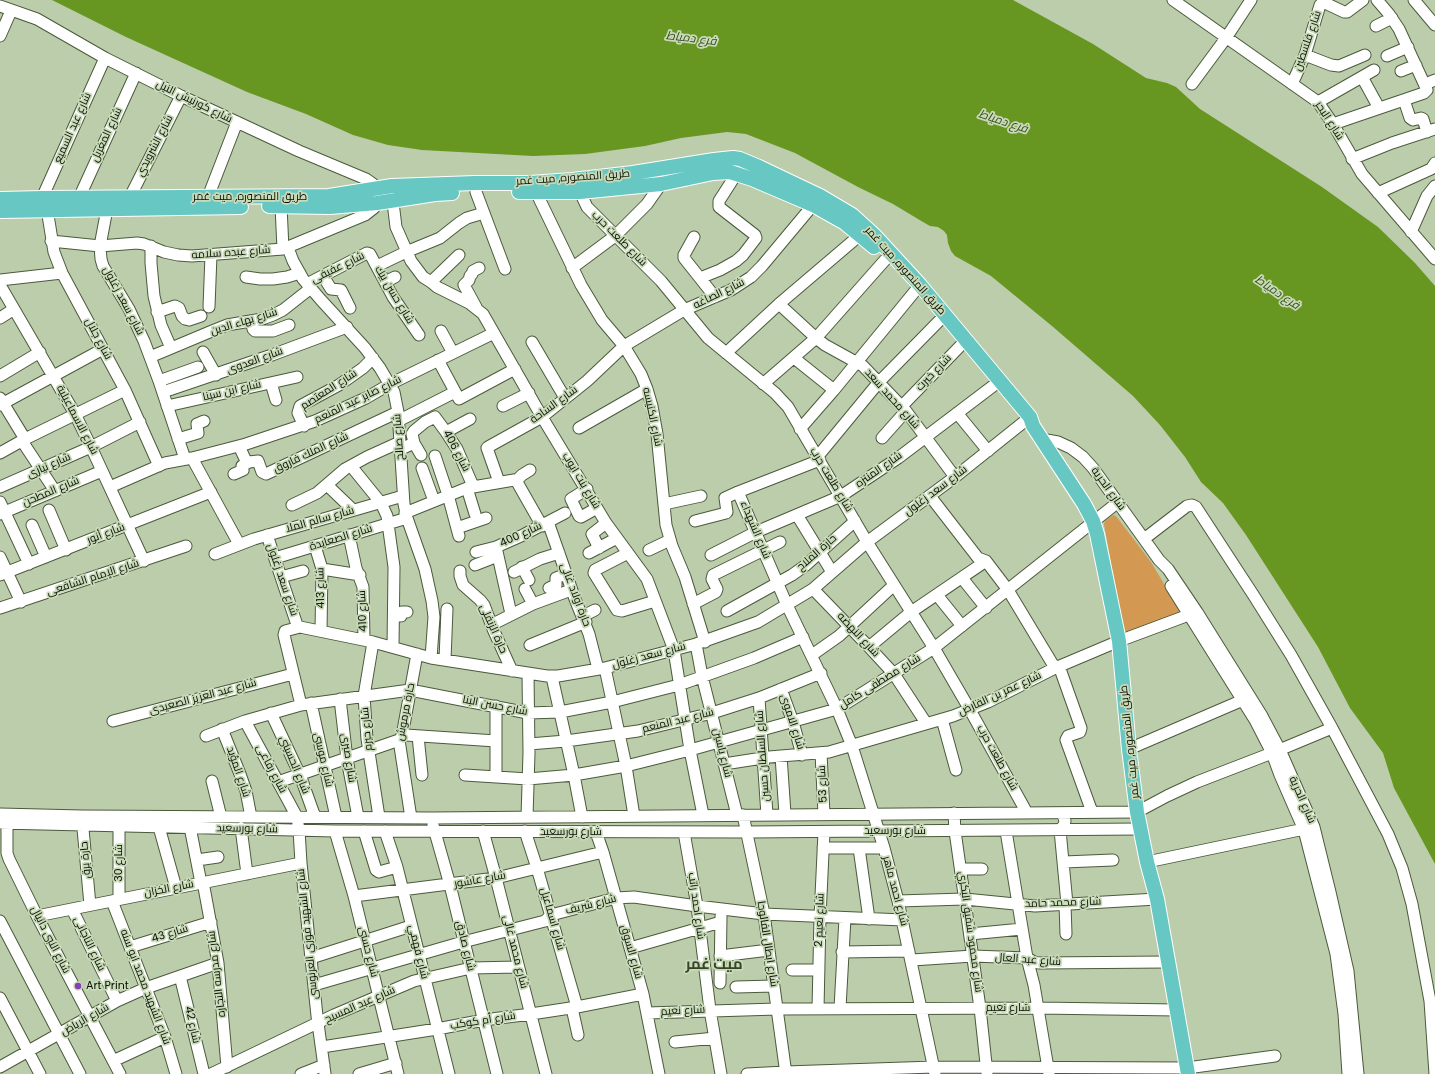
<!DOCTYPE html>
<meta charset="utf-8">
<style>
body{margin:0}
canvas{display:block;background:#bbcdaa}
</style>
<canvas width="1435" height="1074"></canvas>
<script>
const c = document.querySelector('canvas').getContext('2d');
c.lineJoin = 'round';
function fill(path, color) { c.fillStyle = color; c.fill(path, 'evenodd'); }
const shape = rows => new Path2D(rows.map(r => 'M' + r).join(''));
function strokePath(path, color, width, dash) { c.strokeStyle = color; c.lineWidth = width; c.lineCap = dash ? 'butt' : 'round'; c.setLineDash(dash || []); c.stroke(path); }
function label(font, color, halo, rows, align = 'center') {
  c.font = font + ' Poppins,Cairo,sans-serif'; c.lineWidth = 3.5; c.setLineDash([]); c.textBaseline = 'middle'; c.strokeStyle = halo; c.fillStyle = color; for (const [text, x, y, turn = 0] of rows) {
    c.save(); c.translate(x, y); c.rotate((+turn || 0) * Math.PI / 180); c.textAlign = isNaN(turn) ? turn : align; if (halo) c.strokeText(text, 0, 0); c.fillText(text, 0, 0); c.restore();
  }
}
fill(shape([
 [1113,515,1116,516,1151,562,1182,614,1129,633,1123,630,1104,524,1105,521]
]), '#d39953');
fill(shape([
 [52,0,1013,0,1093,44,1146,78,1167,83,1176,87,1200,109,1322,187,1378,227,1415,263,1435,286,1435,864,1394,788,1383,753,1350,708,1318,647,1246,535,1223,503,1201,482,1185,457,1160,425,1133,396,1052,326,991,276,955,256,951,251,948,243,947,235,944,231,938,227,930,226,923,222,893,204,858,187,795,153,746,134,737,133,727,132,681,138,645,146,585,154,533,156,422,150,388,145,353,135,306,114,247,92,126,37]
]), '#679720');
const minor = shape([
 [1173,0,1318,102,1333,124,1362,174,1435,259],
 [1414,0,1435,25],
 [1323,2,1344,12,1347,12,1363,0],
 [0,6,37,19,105,58,181,96,299,151,366,179,373,184,375,188,377,203,374,208,365,215,283,249,192,256,178,255,164,252,144,244,137,243,100,246,51,241],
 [1376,26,1392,18],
 [0,36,11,11],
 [1305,55,1331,65,1339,66,1365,55],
 [1387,56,1408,47],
 [1401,71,1416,65],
 [1362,77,1379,108],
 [1192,84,1226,38,1251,0],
 [1292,84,1305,55,1320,5,1326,0],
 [1425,84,1435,80],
 [1404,100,1410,118,1413,120,1421,118,1423,119,1427,132],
 [1318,102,1374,70],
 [1333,124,1424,93,1427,90,1399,29,1389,14,1377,0],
 [1352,159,1392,143,1435,129],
 [476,192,505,269],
 [536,192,581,285,602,320,624,346,641,374,647,389,652,406,657,434,666,525,672,546,685,577,705,642],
 [580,192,587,207,661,281,708,338,775,393,788,407,867,542,934,648,970,710,1027,813],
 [1378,193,1431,169,1435,163],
 [392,194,396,227,411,261,423,277,431,282,437,287,469,303,483,314,542,417,606,523,647,579,674,650,690,750,703,815],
 [130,197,181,96],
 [208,197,237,122],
 [42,198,105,58],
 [79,198,136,73],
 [281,206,283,249],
 [47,209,54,252,62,273,125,390,159,466],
 [107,209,100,246,101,259,103,266,129,309,144,341,159,381,185,459],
 [1411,232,1427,196,1435,186],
 [694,237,684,255,684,258,715,297],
 [151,246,151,263,154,296,161,325,171,348],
 [288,248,293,261,303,279,321,300,365,348,380,368,394,392,398,412,404,504,407,518,425,569,432,601,434,617,431,658],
 [377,266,406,252,440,238,459,223,467,218,484,213],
 [572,268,615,236,647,204,661,184],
 [323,276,331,289,341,290,350,308],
 [246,277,260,279,273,279,287,277,300,273],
 [700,278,720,270,736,261,743,255,756,238,755,235,719,207,719,201,737,173],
 [0,280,62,273],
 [385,282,395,277],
 [431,282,459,255],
 [307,284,367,253,370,254,393,297,419,335],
 [0,285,75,414,91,447,144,561],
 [779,304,816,338,825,345,863,366,906,411,955,477],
 [209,307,211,255],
 [476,307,464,285,469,280,470,276,472,274,473,271,479,268],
 [157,312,175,306,179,308,182,316,185,319,189,320,201,316],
 [0,318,14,309],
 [251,321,253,329,255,331,273,331,289,325],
 [441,331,453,353],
 [532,342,565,398],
 [203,352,216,375],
 [726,353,779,304,860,235],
 [150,357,212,331,227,325,262,319,273,315,283,310,311,288],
 [794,358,834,390],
 [438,360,459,399,515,369],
 [0,376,40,352],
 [159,381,198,367],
 [271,383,276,400],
 [763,384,816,338,885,260],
 [163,392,272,355,347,327],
 [0,398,25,439],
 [0,405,103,349],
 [167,406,297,377],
 [503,406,529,393],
 [902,406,966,340],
 [957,413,988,451],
 [398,421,455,392],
 [304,426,298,413,300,406,339,385,363,368,373,358],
 [579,428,647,389],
 [800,429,834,390,920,285],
 [446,432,470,419],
 [882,438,906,411],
 [178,439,198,433,197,424,204,421],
 [1041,439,1058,442,1071,448,1083,457,1093,468,1159,560,1168,569,1197,612,1262,716,1280,750,1314,827,1330,892,1348,971,1358,1074],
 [22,441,55,491],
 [414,443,421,455],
 [239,446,246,461,249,462,258,461,262,472,266,474,398,412],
 [401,449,414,443,412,434,414,431,425,422,435,417,446,432,457,449,473,486],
 [0,453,25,439,125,390],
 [435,456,448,495,459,536],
 [818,456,879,382,939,321],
 [192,458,239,544],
 [820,460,738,492,787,605,837,709,852,746,884,848,898,901,935,1074],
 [351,466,381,503,387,516,394,567,393,647],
 [422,468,434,501],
 [234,474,243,470,242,466,249,462],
 [516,481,522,475,530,470],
 [499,482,487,448,488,447,542,417,587,381,624,346,684,310,731,290,751,277,762,266,813,205],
 [327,485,353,510],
 [0,487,91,447,140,422],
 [110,487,165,463,192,458,246,444,315,421,366,398,390,384,494,333],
 [467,488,475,514],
 [587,489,571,499,579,516,581,517,597,508],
 [930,496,978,558,986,561,1008,590,1055,668],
 [0,502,29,564],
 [664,504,701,496],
 [292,505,317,493,345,469,367,457,400,442],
 [49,510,66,550],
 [405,513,467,488,514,480,517,482,542,526],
 [0,514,102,471],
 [797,515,832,572],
 [695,521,726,513,727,512,725,498,738,492],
 [548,522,575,599,589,634,598,669],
 [32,525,46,557],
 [457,528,486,518],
 [267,535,297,625,300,627,373,642,431,658,547,676,558,676,605,668,696,644,758,622,813,589,867,542,955,477,1030,417],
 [349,535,356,568,363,587,364,640],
 [1144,539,1187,506,1192,505,1196,507,1254,596,1291,655,1332,728,1388,834,1402,868,1412,904,1430,1001,1435,1074],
 [315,546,322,569,321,631],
 [496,547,511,614],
 [599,548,592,534,606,523],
 [649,550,670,540],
 [476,552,496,547,521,536,565,513],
 [589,553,617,538],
 [628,553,595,570,594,573,617,610,622,611,655,601],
 [215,554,254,539,403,496],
 [711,555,756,532,841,496,898,458,993,386],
 [0,557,21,602],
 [275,558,407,518],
 [475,565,498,556],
 [522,567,529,580],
 [322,569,360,575],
 [460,571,460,576,463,585,480,600,484,605,493,629,512,671],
 [514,572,540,559,559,553],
 [0,575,211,492],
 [281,577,303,571],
 [962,578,986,608],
 [1171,586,1255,720,1272,753,1280,775,1304,830,1336,954,1344,1014,1348,1074],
 [549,588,556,585,556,578,566,574],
 [525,589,533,604],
 [813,589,869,647,894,674,926,723],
 [937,595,962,626],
 [693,604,716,592,717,589,712,579,713,575,780,542],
 [0,608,186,546],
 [727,611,792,575,806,565,855,521],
 [394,616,401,616,402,612,407,612],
 [583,616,595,610],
 [491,625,533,604,571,590],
 [300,627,285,631,284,635,301,705],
 [373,642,364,696,367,739,379,817],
 [696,644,702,676,737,815],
 [530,645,586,622],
 [869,647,911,612,986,561],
 [812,655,839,636,894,585],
 [445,660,447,609],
 [1059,666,1081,728,1080,732,1068,736,1066,740,1092,812],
 [605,668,626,766,634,816],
 [552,677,574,775,582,817],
 [781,689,793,722,802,755],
 [759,698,767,815],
 [340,699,347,759,358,817],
 [311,703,336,817],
 [271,713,300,775,315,817],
 [942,719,956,770],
 [113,721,293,674],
 [245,721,297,817,299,830,301,863,317,1016,325,1074],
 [222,729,240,774,246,791,251,817],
 [206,736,245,721,301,705,410,690,528,713,560,712,612,702,679,685,754,658,803,637],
 [402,736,406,735,496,741],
 [418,736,422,775],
 [529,744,566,741,638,731,712,713,759,698,821,673],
 [1129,749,1243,700],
 [821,753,824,814],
 [781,756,785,814],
 [724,764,769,757,829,752,953,716,988,702,1055,668,1119,641,1194,613],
 [465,775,528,779,574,775,626,766,690,750,837,709,934,648,1117,503],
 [496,777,496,706],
 [212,781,221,817],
 [278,782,399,740],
 [954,813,955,831,980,1008,987,1073],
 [1060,813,1063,815,1065,821,1064,825,1060,830,1067,904],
 [0,814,82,816,432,818,1137,812,1167,796,1197,782,1272,753,1332,728],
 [743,815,764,914,786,1074],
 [527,817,529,753,528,673],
 [82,818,90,905],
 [411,818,399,740,402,736,417,654],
 [0,823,335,831,747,832,1141,829],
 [7,823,7,853,9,859,37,916,120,1074],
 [433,825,450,885,497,1074],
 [159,827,176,888],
 [190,827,201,883],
 [241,828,247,874],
 [335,831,354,896,398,1074],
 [364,831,376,870,379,872,397,867],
 [385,831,397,867,449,1074],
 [483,831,496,878,546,1074],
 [525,831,537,868,577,1007],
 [1006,831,1027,958,1034,985,1049,1074],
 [596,832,603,852,643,994,659,1074],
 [684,832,697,906,710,1010,721,1074],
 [823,848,884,848],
 [859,848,869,919],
 [197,860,218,857],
 [1064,862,1113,860],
 [1147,862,1309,828],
 [961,869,982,869],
 [203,882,218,963,227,1067],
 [354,896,496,878,603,852],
 [119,899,119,826],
 [112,901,165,1037,176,1074],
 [898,901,965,899,1035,906,1157,899],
 [1065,904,1066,934],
 [72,909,117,1001],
 [37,916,301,863],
 [0,921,80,1074],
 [970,934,1022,929],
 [130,947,211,922],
 [630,948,721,922],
 [842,952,909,951],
 [720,956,769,950],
 [311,958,411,926],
 [912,960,973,956,1027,958,1034,962,1039,963,1168,962],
 [792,970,819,970],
 [180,976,204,1074],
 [720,983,721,916],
 [314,985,463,942,545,921,551,915,616,898,634,897,697,906,764,914,903,920],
 [736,987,774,986],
 [0,998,40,1074],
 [572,1008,578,1035],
 [840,1008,845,918],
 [818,1009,820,917,824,832],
 [647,1013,777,1009,1038,1008,1177,1010],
 [675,1042,715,1038],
 [322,1047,437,1029,484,1020,531,1014,577,1007,643,994],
 [113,1061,165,1037],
 [0,1067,117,1001,146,988,218,963],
 [211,1074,334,1015,414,981,471,968,518,967],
 [301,1074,324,1065],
 [359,1074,396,1063],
 [747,1074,786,1072,934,1067,1187,1068,1275,1056]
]);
const major = shape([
 [519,192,580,192,661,184,713,173,730,172,752,179,813,205,845,223,874,247],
 [0,199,42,198,329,196,392,186,475,183,530,183,572,180,633,173,714,160,733,158,740,159,759,167,820,196,852,215,875,236,920,285,1030,417,1033,426,1084,504,1093,521,1097,534,1119,641,1129,749,1137,812,1147,862,1157,899,1188,1074],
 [269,206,330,207,377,203,435,194,452,193],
 [0,211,241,207]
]);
strokePath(minor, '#4b5a3c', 13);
strokePath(major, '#fff', 16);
strokePath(minor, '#fff', 11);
strokePath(major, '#67c7c3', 14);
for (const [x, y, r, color] of [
 [78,986,4,"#8640b3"]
]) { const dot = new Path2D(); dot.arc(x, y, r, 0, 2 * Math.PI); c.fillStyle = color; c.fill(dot); strokePath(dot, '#c8dab7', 1.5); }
label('11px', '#080e04', '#c8dab7', [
 ["شارع فلسطين",1308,41,-71],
 ["شارع كورنيش النيل",194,102,26],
 ["شارع البحر",1329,121,57],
 ["شارع عبد السميع",73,128,-66],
 ["شارع المغربل",107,135,-65],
 ["شارع الشرويدي",155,146,-63],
 ["طريق المنصوره, ميت غمر",573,178,-4],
 ["طريق المنصوره, ميت غمر",250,197],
 ["شارع طلعت حرب",619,239,45],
 ["شارع عبده سلامه",231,253,-4],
 ["شارع عفيفى",338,268,-26],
 ["طريق المنصوره, ميت غمر",905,271,48],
 ["شارع الصاغه",719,294,-26],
 ["شارع حسن بيك",394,295,59],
 ["شارع سعد زغلول",123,301,62],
 ["شارع بهاء الدين",244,322,-17],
 ["شارع جلال",98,339,62],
 ["شارع العدوى",255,361,-20],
 ["شارع خيرت",934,373,-46],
 ["شارع المعتصم",329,390,-33],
 ["شارع ابن سينا",232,391,-13],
 ["شارع محمد سعد",892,399,48],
 ["شارع صابر عبد المنعم",358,400,-26],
 ["شارع الساحة",554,405,-36],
 ["شارع الكنيسه",652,417,78],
 ["شارع الاسماعيلية",77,420,62],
 ["شارع صالح",399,437,-94],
 ["شارع 406",456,451,62],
 ["شارع الملك فاروق",311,453,-25],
 ["شارع نيازى",49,466,-24],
 ["شارع المنتزه",879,470,-35],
 ["شارع طلعت حرب",831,480,59],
 ["شارع بنت ايوب",581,481,59],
 ["شارع الحرية",1108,489,54],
 ["شارع سعد زغلول",936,491,-37],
 ["شارع المطحن",51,492,-23],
 ["شارع سالم الملا",320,520,-16],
 ["شارع الشهداء",755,530,67],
 ["شارع أنور",106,534,-21],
 ["شارع 400",521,535,-25],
 ["شارع الصعايدة",341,538,-17],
 ["حارة الملاح",817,553,-41],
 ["شارع الإمام الشافعى",93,578,-18],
 ["شارع سعد زغلول",282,580,71],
 ["شارع 413",321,588,-91],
 ["حارة اولاد غالى",575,595,69],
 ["شارع 410",363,611,-92],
 ["حارة الزنفلى",493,629,66],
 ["شارع النهضه",858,635,47],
 ["شارع سعد زغلول",649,656,-15],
 ["شارع مصطفى كامل",880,682,-32],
 ["شارع عمر بن الفارض",1000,694,-25],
 ["شارع عبد العزيز الصعيدى",203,697,-15],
 ["شارع حسن البنا",495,706,11],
 ["حارة مرموش",406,712,-79],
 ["شارع عبد المنعم",678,721,-14],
 ["شارع الاموى",792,722,72],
 ["شارع حيرم",367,729,-95],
 ["طريق المنصوره, ميت غمر",1130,742,-96],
 ["شارع ياسين",722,753,76],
 ["شارع السلطان حسين",763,756,-94],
 ["شارع صبرى",348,758,81],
 ["شارع طلعت حرب",997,758,61],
 ["شارع موسى",323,760,77],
 ["شارع الحسيني",294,765,67],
 ["شارع رفاعى",271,769,62],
 ["شارع المؤيد",238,772,71],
 ["شارع 53",823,784,-93],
 ["شارع الحرية",1302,800,66],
 ["شارع بورسعيد",247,829,1],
 ["شارع بورسعيد",895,831],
 ["شارع بورسعيد",571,832],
 ["حارة برق",86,860,-95],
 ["شارع 30",119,863,-90],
 ["شارع عاشور",480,880,-10],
 ["شارع الخزان",169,889,-11],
 ["شارع احمد ماهر",895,891,75],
 ["شارع محمد حامد",1063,903,-2],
 ["شارع شريف",591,905,-14],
 ["شارع احمد راتب",696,906,82],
 ["شارع اسماعيل",552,919,74],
 ["شارع نعيم 2",820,920,-88],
 ["شارع محمود شفيق البكري",970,932,82],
 ["شارع 43",170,934,-17],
 ["شارع الشهيد فوزي العرنوسى",308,934,-96],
 ["شارع النبى دانيال",50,940,63],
 ["شارع التاجانى",89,944,64],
 ["شارع ابطال الفالوجا",767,944,81],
 ["شارع صادق",465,946,76],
 ["شارع حسنى",368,952,76],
 ["شارع فهمي",418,952,76],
 ["شارع محمد غالى",515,952,76],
 ["شارع السوق",631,952,74],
 ["شارع عبد العال",1028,960,4],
 ["شارع مدرسه التجاره",217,974,-97],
 ["شارع الشهيد محمد ابو سنه",145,987,69],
 ["شارع عبد المسيح",360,1005,-24],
 ["شارع نعيم",1008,1008],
 ["شارع نعيم",683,1011,-3],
 ["شارع الرياض",85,1020,-30],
 ["شارع أم كوكب",483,1021,-9],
 ["شارع 42",192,1025,77]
]);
label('11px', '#080e04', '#c8dab7', [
 ["Art Print",86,986]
], 'left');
label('italic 12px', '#374b1f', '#c8dab7', [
 ["فرع دمياط",691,39,7],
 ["فرع دمياط",1003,122,18],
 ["فرع دمياط",1277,293,34]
]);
label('bold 15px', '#364427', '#c8dab7', [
 ["ميت غمر",714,965]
]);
</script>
